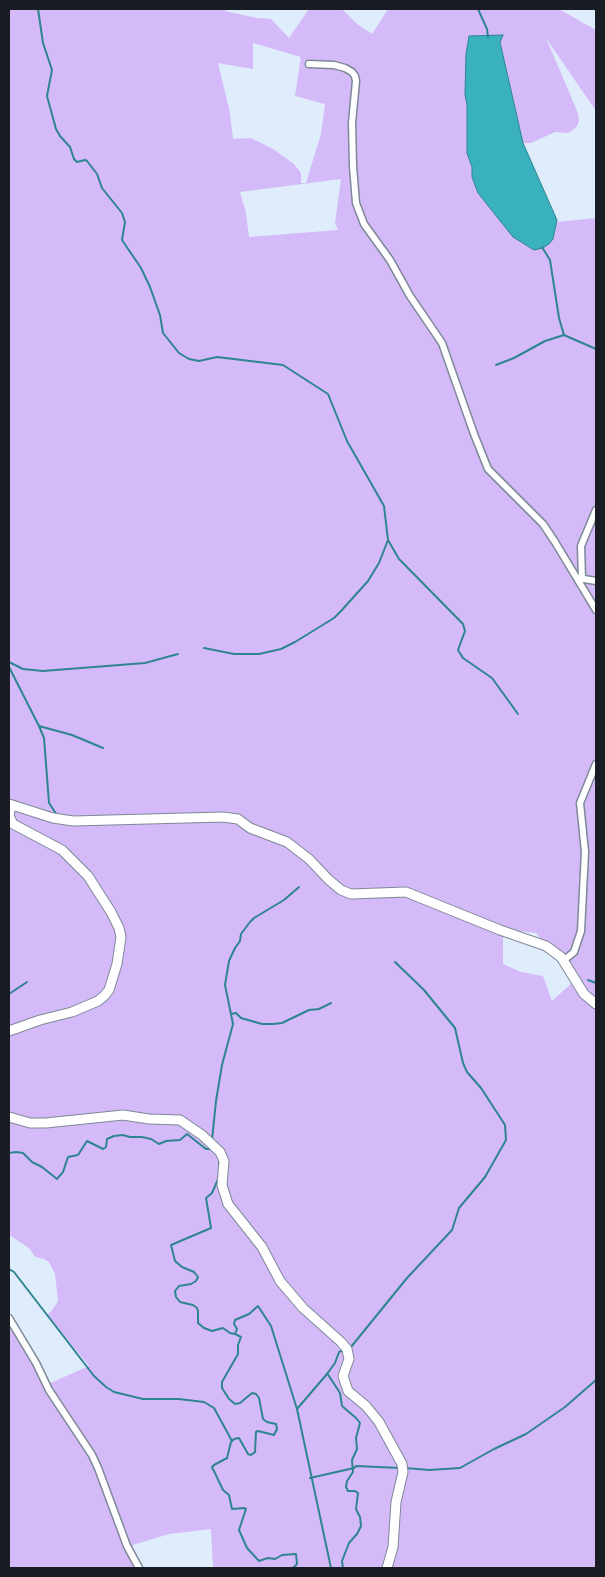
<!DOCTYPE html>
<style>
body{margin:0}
#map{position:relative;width:605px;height:1577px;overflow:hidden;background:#dfecfc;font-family:"DejaVu Sans",sans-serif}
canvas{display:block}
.frame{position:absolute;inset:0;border:10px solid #191d23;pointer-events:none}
</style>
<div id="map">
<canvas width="605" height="1577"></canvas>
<div class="frame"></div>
</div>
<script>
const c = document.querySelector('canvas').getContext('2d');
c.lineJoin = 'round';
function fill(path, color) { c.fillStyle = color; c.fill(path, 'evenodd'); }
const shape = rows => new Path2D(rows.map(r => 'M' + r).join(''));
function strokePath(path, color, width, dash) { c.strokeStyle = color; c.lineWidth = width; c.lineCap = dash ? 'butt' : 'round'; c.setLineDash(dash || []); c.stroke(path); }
fill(shape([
 [9,9,226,9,225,11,257,18,271,19,289,38,309,9,342,9,357,24,372,34,388,9,559,9,596,30,596,111,546,38,578,113,579,121,577,126,573,130,568,133,555,132,531,143,523,143,500,42,503,36,465,95,467,105,467,153,472,167,472,177,553,239,557,222,596,218,596,1568,213,1568,211,1529,169,1534,133,1545,131,1554,139,1568,9,1568,9,1314,35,1358,46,1385,89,1366,47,1315,53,1309,58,1301,55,1274,49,1262,44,1259,35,1257,29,1248,9,1235],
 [253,43,301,57,295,96,325,104,321,134,306,183,301,183,301,173,294,164,273,149,251,138,233,139,230,113,218,63,253,69],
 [341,179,335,223,338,230,249,237,246,213,240,192],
 [503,929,536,933,549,948,566,961,573,982,552,1001,543,976,521,972,503,964]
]), '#d4baf9');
const water = shape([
 [503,35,500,42,523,143,557,220,553,239,549,244,543,248,534,250,513,237,478,193,472,177,472,167,467,153,467,105,465,95,466,54,469,36,503,35]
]);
fill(water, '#39b2bd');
strokePath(water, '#2f858f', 1);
strokePath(shape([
 [38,9,43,43,52,70,47,96,56,129,60,136,70,147,74,159,77,162,85,160,87,161,97,174,102,188,122,213,125,222,122,240,141,268,150,287,160,315,163,333,179,353,189,359,199,361,217,357,283,365,328,394,347,441,384,506,388,540,399,559,463,624,465,631,458,650,463,658,492,678,518,714],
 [478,9,487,29,488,37],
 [542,247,550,260,559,318,564,335],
 [496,365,514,358,545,341,564,335,596,349],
 [204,648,234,654,259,654,281,649,295,642,334,618,341,611,368,581,379,563,388,540],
 [9,662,23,669,43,671,145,663,178,654],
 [9,667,39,726,44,738,49,803,57,815],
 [39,726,72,735,103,748],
 [588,980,596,983],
 [9,994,27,982],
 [231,1014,236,1013,241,1018,262,1024,273,1024,282,1023,309,1010,319,1009,331,1003],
 [212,1140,216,1101,222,1065,233,1024,225,985,229,961,235,948,240,941,241,934,250,922,254,918,284,900,299,887],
 [9,1153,16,1152,23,1153,32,1162,42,1167,57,1179,63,1172,68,1157,78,1155,87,1141,103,1149,106,1147,107,1139,114,1136,123,1135,130,1137,142,1137,151,1139,159,1144,166,1141,180,1140,187,1134,206,1149,211,1149],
 [219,1172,219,1159],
 [219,1177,212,1193,206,1198,211,1228,171,1245,175,1261,182,1267,194,1272,198,1277,196,1281,191,1284,179,1286,175,1291,176,1297,180,1302,193,1305,197,1308,198,1311,198,1323,204,1328,212,1331,223,1328,230,1333,235,1334,241,1337,238,1345,238,1354,222,1382,222,1388,229,1399,235,1404,240,1403,252,1393,256,1394,259,1398,263,1419,267,1422,276,1424,277,1429,274,1435,258,1431,256,1432,255,1452,251,1455,248,1454,239,1438,234,1439,231,1442,227,1458,214,1465,212,1467,223,1490,229,1495,232,1509,244,1508,246,1509,239,1530,247,1548,259,1561,268,1558,275,1559,282,1555,296,1554,297,1564,293,1568],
 [9,1269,14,1272,94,1376,106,1387,114,1392,143,1399,179,1399,204,1402,214,1408,232,1441],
 [235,1334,237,1329,234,1324,235,1320,249,1314,258,1306,271,1326,297,1409,331,1568],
 [351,1347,407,1278,452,1230,459,1208,485,1177,506,1140,505,1125,481,1088,467,1072,463,1063,455,1028,424,990,395,962],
 [327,1373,340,1393,342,1406,356,1418,360,1423,356,1438,357,1449,352,1460,353,1472,347,1481,346,1487,348,1491,355,1491,358,1493,356,1509,360,1517,361,1526,357,1534,349,1543,342,1561,343,1568],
 [297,1409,327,1374,335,1363,339,1352,344,1350],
 [354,1468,356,1466,400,1468],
 [405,1468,429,1470,460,1468,494,1449,526,1434,565,1407,596,1380],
 [310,1478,354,1468]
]), '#2f858f', 2);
const street = shape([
 [309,64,334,65,345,68,352,72,355,76,356,81,352,123,353,166,356,203,364,224,390,260,410,296,442,343,474,434,488,469,543,524,555,542,596,610],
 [578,578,596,581],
 [582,579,581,546,596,510],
 [563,961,574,952,581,931,585,852,580,803,596,764],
 [9,1318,36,1363,49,1390,92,1455,98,1468,127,1546,139,1568]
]);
const secondary = shape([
 [9,804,53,818,73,821,223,817,238,819,250,828,287,842,309,859,329,880,341,890,351,894,406,892,500,930,546,946,561,957,584,994,596,1004],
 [9,1031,40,1020,72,1012,98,1001,104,996,109,990,117,964,121,937,119,928,111,912,88,876,62,850,13,824,9,816,11,805],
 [9,1117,30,1123,46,1123,123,1115,149,1119,180,1120,202,1135,220,1152,224,1161,222,1185,228,1204,262,1247,280,1281,303,1308,341,1342,347,1349,349,1359,343,1376,348,1391,366,1406,379,1422,402,1464,403,1472,396,1502,393,1547,387,1568]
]);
strokePath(street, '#7d8997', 9);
strokePath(secondary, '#7d8997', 11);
strokePath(street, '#fff', 6);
strokePath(secondary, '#fff', 9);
</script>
